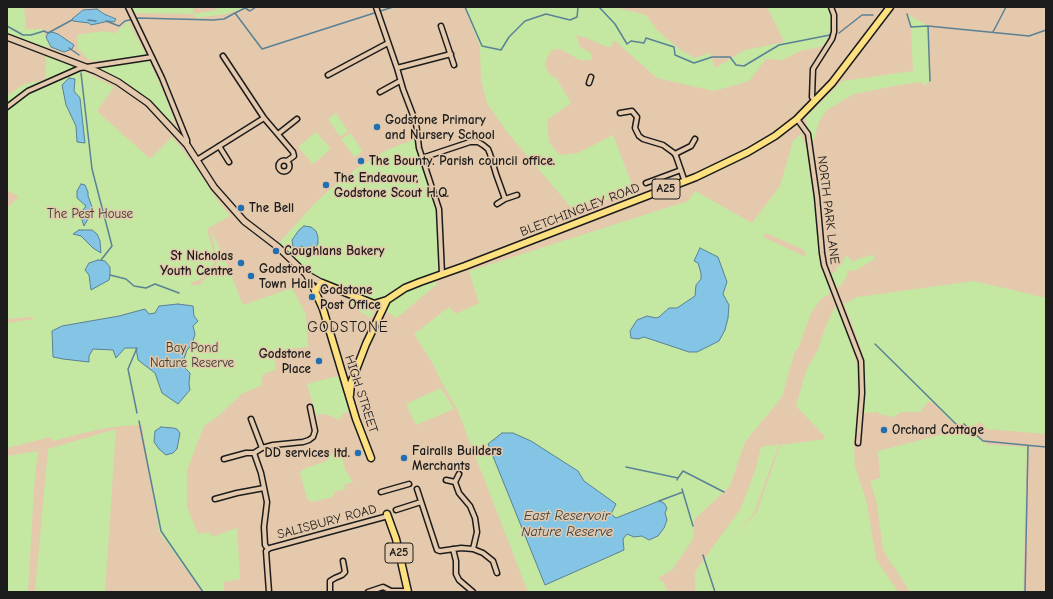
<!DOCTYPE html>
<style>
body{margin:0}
#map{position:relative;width:1053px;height:599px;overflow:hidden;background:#e4c9ac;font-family:"Comic Neue",sans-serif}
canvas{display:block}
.frame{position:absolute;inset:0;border:8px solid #1c1c1c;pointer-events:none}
</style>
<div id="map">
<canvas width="1053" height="599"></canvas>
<div class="frame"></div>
</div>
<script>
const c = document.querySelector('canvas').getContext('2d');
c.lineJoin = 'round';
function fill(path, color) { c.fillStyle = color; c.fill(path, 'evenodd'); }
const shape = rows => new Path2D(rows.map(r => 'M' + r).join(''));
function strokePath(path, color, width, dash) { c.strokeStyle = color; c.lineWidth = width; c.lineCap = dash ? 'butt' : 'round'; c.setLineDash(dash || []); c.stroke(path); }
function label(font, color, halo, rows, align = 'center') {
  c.font = font + ' "Comic Neue",sans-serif'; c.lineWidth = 3; c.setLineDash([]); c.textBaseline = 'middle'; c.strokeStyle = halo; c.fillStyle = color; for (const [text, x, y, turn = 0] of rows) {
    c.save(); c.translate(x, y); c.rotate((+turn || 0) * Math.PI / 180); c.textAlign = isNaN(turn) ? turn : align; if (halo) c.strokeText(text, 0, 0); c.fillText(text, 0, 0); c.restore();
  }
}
fill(shape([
 [7,7,24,7,26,29,42,29,51,47,35,47,7,37],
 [130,7,193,7,193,14,213,11,220,7,246,7,226,14,196,18,193,14,135,13],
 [465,7,483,7,487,8,493,7,615,7,646,15,657,30,682,51,695,58,710,53,715,68,745,50,784,42,767,7,829,7,832,26,824,46,800,51,783,60,766,59,749,81,714,91,657,78,614,40,611,47,605,46,584,37,576,35,580,47,591,53,592,60,580,60,560,49,552,50,548,56,545,63,546,66,549,74,556,78,571,103,547,120,549,142,559,155,578,153,613,135,636,195,591,202,575,212,507,132,487,103,481,80,480,47],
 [907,14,928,26,930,81,925,85,921,82,899,85,854,94,828,109,819,121,813,144,807,125,806,117,842,81,913,71,911,27],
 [128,21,146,55,120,59,90,61,78,49,77,35,103,31,115,33],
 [46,55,78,67,50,84,79,71,85,72,114,87,97,111,150,159,172,137,192,162,218,201,230,216,207,229,214,254,214,263,206,275,195,282,190,281,192,285,199,285,215,269,217,260,211,230,226,262,243,305,292,288,306,314,308,347,273,351,276,370,263,374,261,386,243,393,216,418,204,426,187,470,187,507,198,534,210,532,212,537,237,528,240,579,224,582,224,592,202,592,159,532,142,425,122,426,96,430,52,441,51,437,7,448,7,323,33,319,33,317,7,319,7,208,19,197,7,190,7,96,24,84,45,80],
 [149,60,166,98,175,124,149,102,122,80,97,68,100,66],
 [336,113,348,131,340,137,328,119],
 [316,132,331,149,313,164,298,147],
 [350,133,363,151,354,157,341,139],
 [801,134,807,150,820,249,830,294,821,299,811,313,798,349,795,351,782,397,745,442,730,486,694,520,693,539,672,570,658,578,663,582,668,592,528,592,457,409,442,383,433,364,414,334,449,307,456,314,479,303,469,271,688,201,695,191,752,223,780,186,793,141],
 [766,233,804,250,806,257,763,237],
 [416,139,417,150,436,205,439,221,440,265,438,270,431,274,407,284,377,301,372,301,314,277,278,244,316,202,340,181,359,167,389,149],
 [873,255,875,259,868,263,856,270,848,271,846,278,843,282,838,288,835,286,831,274,836,271,837,266,840,266,842,264,843,261,846,256,848,256,850,260,854,262,857,259],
 [434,279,437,284,397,318,384,310,390,303,402,292,412,287],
 [974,281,1046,298,1046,434,986,429,981,422,968,429,988,445,1027,447,1023,592,910,592,883,550,877,504,870,481,880,478,878,451,967,428,949,420,935,404,929,401,920,412,900,412,894,417,879,414,878,412,864,413,864,359,856,334,844,304,857,297],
 [347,298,372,308,374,312,370,318,349,304],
 [836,306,849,338,857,365,857,406,854,444,855,466,866,500,876,559,898,592,695,592,695,572,741,508,756,468,761,447,779,444,754,513,736,534,757,512,780,445,826,439,818,429,796,406,806,371,818,349,827,323],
 [338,376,349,412,342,414,339,420,326,414,316,415,307,384],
 [441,388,454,409,416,425,406,404],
 [116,429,105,592,35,592,48,449],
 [38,451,34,488,28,592,7,592,7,456],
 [340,452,346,471,353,482,344,485,346,489,334,492,334,496,329,498,312,502,307,499,300,472,303,469,327,461,327,456]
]), '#c4e8a2');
const water = shape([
 [97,9,104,14,116,19,114,22,109,21,91,25,89,23,73,21,72,19,83,10,97,9],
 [52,32,58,34,74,45,72,49,64,52,51,47,46,37,48,33,52,32],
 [69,78,75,79,74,91,80,98,85,143,77,142,76,126,66,105,62,85,69,78],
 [81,184,85,185,88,192,88,196,94,212,88,219,84,226,80,214,86,206,77,198,77,191,81,184],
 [304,226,311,227,316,231,318,237,318,244,314,249,310,250,307,250,302,246,295,249,293,247,292,240,299,230,304,226],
 [79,230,92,230,97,234,100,241,101,253,93,248,81,236,73,234,79,230],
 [700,248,718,257,727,282,723,294,729,305,728,318,725,330,719,341,697,352,689,352,644,337,638,339,631,338,630,331,637,320,647,316,656,318,659,317,669,308,677,308,695,296,696,285,701,279,701,273,698,263,694,261,700,248],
 [98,260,105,261,110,267,110,276,109,280,91,290,89,275,85,270,89,263,98,260],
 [178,304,193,306,194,316,198,321,193,326,195,334,192,345,187,350,182,365,190,373,189,384,190,390,178,404,162,393,155,373,138,360,136,348,125,348,116,358,113,350,93,349,89,356,89,362,63,359,53,357,52,331,62,326,119,316,145,309,149,314,155,313,159,306,178,304],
 [161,427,173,428,177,429,180,433,177,449,173,453,166,455,159,449,154,442,155,431,161,427],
 [502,433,513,433,531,441,578,471,584,481,616,504,611,514,616,518,659,501,664,503,667,508,665,513,667,520,664,528,658,536,649,540,642,536,634,537,627,534,623,539,624,550,545,585,488,444,502,433]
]);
fill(water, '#84c4e5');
strokePath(water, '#5a8195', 1);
strokePath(shape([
 [465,7,482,46,501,50,509,37,525,21,546,14,570,20,577,17,578,7],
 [599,7,615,24,627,44,631,41,644,43,646,38,674,47,675,55,694,63,712,57,730,57,736,65,744,66,779,45,830,35],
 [235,13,245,8,250,11,256,7],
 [907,14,911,27,928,26,1029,36,1046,30],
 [88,20,96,21],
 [106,21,119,26,125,21,138,18,213,20,224,19,235,13,262,49,393,7],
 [7,26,23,35,31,35,44,31,48,33,72,20],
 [928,26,930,81],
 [993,32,1006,7],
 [839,33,862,15,873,15],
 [69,48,79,55],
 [81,73,92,169,112,246,101,260],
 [110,275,126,279,134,286,146,288,155,284,179,293],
 [875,344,959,427,964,424,983,441,1046,447],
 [137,348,128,369,137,413],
 [139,421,161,531,203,592],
 [626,467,678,478,677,480],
 [678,478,683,471,724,492],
 [682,489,693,526],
 [659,501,683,492],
 [703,555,715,592],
 [1025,592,1028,446]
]), '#5a8195', 1.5);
const minor = shape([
 [128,7,162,78,187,140,187,145],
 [376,7,397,68,403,89,416,123,419,148,439,209,442,274],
 [441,26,454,65],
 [223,56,264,118,293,152,294,156,287,161],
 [397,68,451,54],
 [328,75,388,43],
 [589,83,591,77],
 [380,92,400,81],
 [815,101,812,97,813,69,832,39,834,32,834,15,831,7],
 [7,107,28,91,80,68,152,57],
 [620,113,632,111,637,117,635,128,639,136,643,139,663,145,674,153,676,156,685,182],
 [797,119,808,134,817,197,822,253,824,265,861,361,862,393,858,443],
 [278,134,297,119],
 [219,146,229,162],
 [675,154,691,146,695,139],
 [422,158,470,142,478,142,483,145,488,149,490,154,496,174,505,199,497,204],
 [197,160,264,118],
 '278.5 166a5.5 5.5 0 1 1 11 0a5.5 5.5 0 1 1-11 0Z',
 [646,183,681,170],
 [505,199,517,195],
 [251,419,262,448],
 [224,459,246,453,254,453],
 [459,474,455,482,459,493,470,506,475,518,477,532,473,549],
 [446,480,455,482],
 [417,489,437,550,440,551,461,548,473,549,483,553,493,561,497,573],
 [381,492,409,484],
 [215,499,237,493,264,488],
 [396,510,421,502],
 [268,549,265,545,264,527,267,502,261,473,254,453,262,448,273,445,303,442,309,440,313,437,315,431,310,407],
 [453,549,456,561,456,574,459,580,473,592],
 [269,592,266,551,270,548,388,516],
 [330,592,330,581,335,578,342,575,345,572,343,561],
 [368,592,383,587,391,591,408,591]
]);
const secondary = shape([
 [7,37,96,71,118,82,148,103,187,145,214,187,244,221,278,247,306,274,322,283],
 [306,274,315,291]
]);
const primary = shape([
 [350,395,351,383,366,344,387,300],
 [371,458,356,419,323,309,315,291,322,283,374,304,387,300,405,288,420,282,465,266,696,177,748,152,775,136,797,119,832,83,890,7],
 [387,514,396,539,408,592]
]);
strokePath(minor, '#1c1c1c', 7);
strokePath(secondary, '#1c1c1c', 8);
strokePath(primary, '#1c1c1c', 9);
strokePath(minor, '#e4c9ac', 4);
strokePath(secondary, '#e4c9ac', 5.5);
strokePath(primary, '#fde080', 6);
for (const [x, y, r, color] of [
 [377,127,4,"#1f6fb2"],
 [361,161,4,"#1f6fb2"],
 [326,185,4,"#1f6fb2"],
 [241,208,4,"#1f6fb2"],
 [276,251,4,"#1f6fb2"],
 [241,263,4,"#1f6fb2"],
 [251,276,4,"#1f6fb2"],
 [312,297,4,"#1f6fb2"],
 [319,361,4,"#1f6fb2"],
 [884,430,4,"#1f6fb2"],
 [358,453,4,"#1f6fb2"],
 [404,458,4,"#1f6fb2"]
]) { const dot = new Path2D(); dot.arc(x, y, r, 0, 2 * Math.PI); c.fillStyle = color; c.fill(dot); strokePath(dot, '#e4c9ac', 1.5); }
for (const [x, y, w] of [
 [666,189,28],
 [399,553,28]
]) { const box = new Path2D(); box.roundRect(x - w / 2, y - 10, w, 20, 3); c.fillStyle = '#e4c9ac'; c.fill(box); strokePath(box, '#1c1c1c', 1); }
label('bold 12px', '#1c1c1c', null, [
 ["A25",666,189],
 ["A25",399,553]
]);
label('bold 13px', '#1c1c1c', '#e4c9ac', [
 ["Godstone Primary",385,120],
 ["and Nursery School",385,135],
 ["The Bounty. Parish council office.",369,161],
 ["The Endeavour,",334,178],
 ["Godstone Scout H.Q.",334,193],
 ["The Bell",249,208],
 ["Coughlans Bakery",284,251],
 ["St Nicholas",233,256,"right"],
 ["Youth Centre",233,271,"right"],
 ["Godstone",259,269],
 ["Town Hall",259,284],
 ["Godstone",320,290],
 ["Post Office",320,305],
 ["Godstone",311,354,"right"],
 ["Place",311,369,"right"],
 ["Orchard Cottage",892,430],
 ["Fairalls Builders",412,451],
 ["Merchants",412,466],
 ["DD services ltd.",350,453,"right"]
], 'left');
label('13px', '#1c1c1c', '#e4c9ac', [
 ["BLETCHINGLEY ROAD",580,210,-21],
 ["NORTH PARK LANE",828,210,83],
 ["HIGH STREET",361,394,72],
 ["SALISBURY ROAD",327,522,-15]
]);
label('13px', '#353b30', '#e4c9ac', [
 ["The Pest House",90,214],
 ["Bay Pond",192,348],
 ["Nature Reserve",192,363]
]);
label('italic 14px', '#313e44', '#e4c9ac', [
 ["East Reservoir",567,516],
 ["Nature Reserve",567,532]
]);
c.letterSpacing = '1px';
label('15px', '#1c1c1c', '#e4c9ac', [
 ["GODSTONE",348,328]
]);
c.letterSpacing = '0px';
</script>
